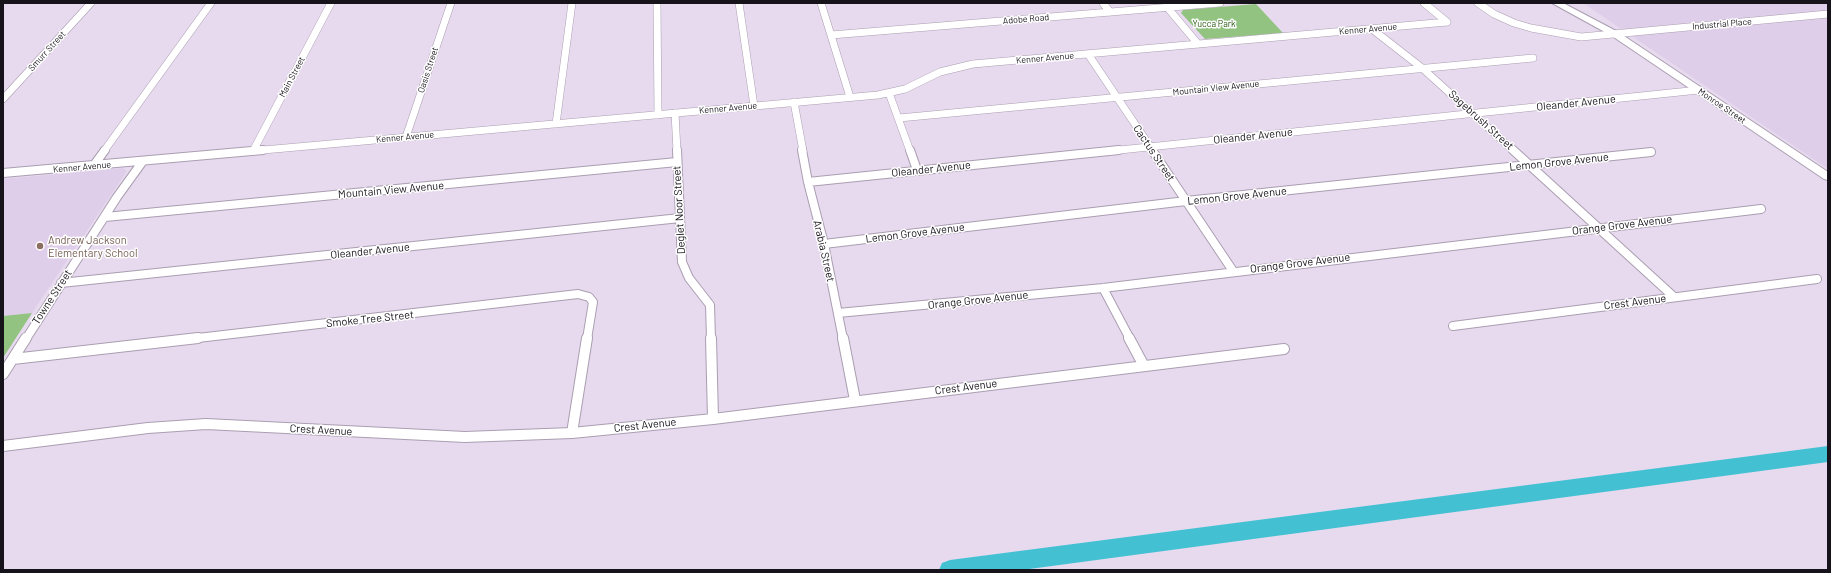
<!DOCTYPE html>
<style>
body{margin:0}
#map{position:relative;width:1831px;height:573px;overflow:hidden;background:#e7daee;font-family:Barlow,sans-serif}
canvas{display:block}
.frame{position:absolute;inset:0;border:4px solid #17131a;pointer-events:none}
</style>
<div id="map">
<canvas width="1831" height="573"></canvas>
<div class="frame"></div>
</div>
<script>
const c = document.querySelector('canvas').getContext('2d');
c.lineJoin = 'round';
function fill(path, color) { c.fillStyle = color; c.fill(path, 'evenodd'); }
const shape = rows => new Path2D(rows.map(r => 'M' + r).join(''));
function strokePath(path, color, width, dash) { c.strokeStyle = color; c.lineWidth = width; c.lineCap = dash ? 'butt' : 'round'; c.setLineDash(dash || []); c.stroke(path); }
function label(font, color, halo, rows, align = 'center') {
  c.font = font + ' Barlow,sans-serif'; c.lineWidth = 3; c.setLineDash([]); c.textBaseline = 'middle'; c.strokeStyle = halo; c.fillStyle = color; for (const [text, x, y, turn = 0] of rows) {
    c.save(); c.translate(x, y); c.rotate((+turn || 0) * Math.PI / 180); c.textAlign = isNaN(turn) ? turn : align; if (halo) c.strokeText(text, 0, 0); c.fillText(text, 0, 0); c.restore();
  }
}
fill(shape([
 [1583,3,1828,3,1828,169],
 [123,168,127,171,32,313,3,316,3,179]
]), '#dfcee9');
fill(shape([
 [1256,4,1283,33,1205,39,1181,13,1183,10],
 [32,313,3,358,3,316]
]), '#92c381');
fill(shape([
 [1828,446,1828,462,1022,570,939,570,942,563,950,560,1828,446]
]), '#43c1d3');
const minorFar2 = shape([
 [657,3,658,115],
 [739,3,754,106],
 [821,3,850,97],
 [1103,3,1110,12],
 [1424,3,1447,22],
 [1478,3,1494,14,1514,23,1531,28,1581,37,1828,14],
 [1167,7,1198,44],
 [1372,29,1422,68,1514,151],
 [831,35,1220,3],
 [1088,54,1153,151],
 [889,93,910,151],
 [3,99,91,3],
 [794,102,803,151],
 [675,113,677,151],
 [899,118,1533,58],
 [556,124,572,3],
 [406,137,451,3],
 [104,151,211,3],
 [252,151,878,95,905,89,940,72,973,64,1447,22],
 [253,151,331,3],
 [1110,151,1699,90]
]);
const minorFar1 = shape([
 [677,150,682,262,689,278,710,305,711,339],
 [802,150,808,182,824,244,843,339],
 [910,150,917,170],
 [1152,150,1233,271],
 [1513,150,1674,297],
 [94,165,105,150],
 [3,173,263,150],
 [808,182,1119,150],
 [105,217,677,162],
 [824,244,1186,201,1651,152],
 [61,283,680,218],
 [1103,288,1130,339],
 [838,313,1103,288,1761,209],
 [1453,326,1817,279],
 [26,339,117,197,143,161],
 [189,339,578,294,589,297,593,302,587,339]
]);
const minor = shape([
 [711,338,713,419],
 [843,338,855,400],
 [1129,338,1144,366],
 [13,359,198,338],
 [3,374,26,338],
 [572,433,587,338],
 [3,446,148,428,206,424,465,437,572,433,713,419,1284,349]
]);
const secondary = shape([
 [1552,3,1563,3,1618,32,1828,172,1828,180,1824,179,1612,36,1552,3]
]);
strokePath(minorFar2, '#aa9eb1', 8);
strokePath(minorFar1, '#aa9eb1', 10);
strokePath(minor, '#aa9eb1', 12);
strokePath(secondary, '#aa9eb1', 2);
strokePath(minorFar2, '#fff', 7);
strokePath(minorFar1, '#fff', 8);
strokePath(minor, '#fff', 10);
fill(secondary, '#fff');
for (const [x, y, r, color] of [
 [40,246,4,"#8d6e63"]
]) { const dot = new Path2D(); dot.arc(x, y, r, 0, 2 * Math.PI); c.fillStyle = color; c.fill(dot); strokePath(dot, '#fff', 1.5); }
label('9px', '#17131a', '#fff', [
 ["Adobe Road",1026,19,-5],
 ["Industrial Place",1722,24,-5],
 ["Kenner Avenue",1368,29,-5],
 ["Smurr Street",47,51,-48],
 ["Kenner Avenue",1045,58,-5],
 ["Oasis Street",428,70,-72],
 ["Main Street",292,77,-62],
 ["Mountain View Avenue",1216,88,-6],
 ["Monroe Street",1722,106,34],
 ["Kenner Avenue",728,108,-5],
 ["Kenner Avenue",405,137,-5],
 ["Kenner Avenue",82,167,-5]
]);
label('9px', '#23540c', '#fff', [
 ["Yucca Park",1214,24]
]);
label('11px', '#17131a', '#fff', [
 ["Oleander Avenue",1576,103,-6],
 ["Sagebrush Street",1481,120,42],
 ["Oleander Avenue",1253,136,-6],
 ["Cactus Street",1154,153,56],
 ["Lemon Grove Avenue",1559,162,-6],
 ["Oleander Avenue",931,169,-6],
 ["Mountain View Avenue",391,190,-5],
 ["Lemon Grove Avenue",1237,196,-6],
 ["Deglet Noor Street",679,210,-93],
 ["Orange Grove Avenue",1622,225,-7],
 ["Lemon Grove Avenue",915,233,-7],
 ["Oleander Avenue",370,251,-6],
 ["Arabia Street",824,251,77],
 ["Orange Grove Avenue",1300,263,-7],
 ["Towne Street",52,297,-57],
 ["Orange Grove Avenue",978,300,-6],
 ["Crest Avenue",1635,302,-7],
 ["Smoke Tree Street",370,319,-6],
 ["Crest Avenue",966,387,-7],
 ["Crest Avenue",645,425,-6],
 ["Crest Avenue",321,430,3]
]);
label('11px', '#785e54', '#fff', [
 ["Andrew Jackson",48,240],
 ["Elementary School",48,253]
], 'left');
</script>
